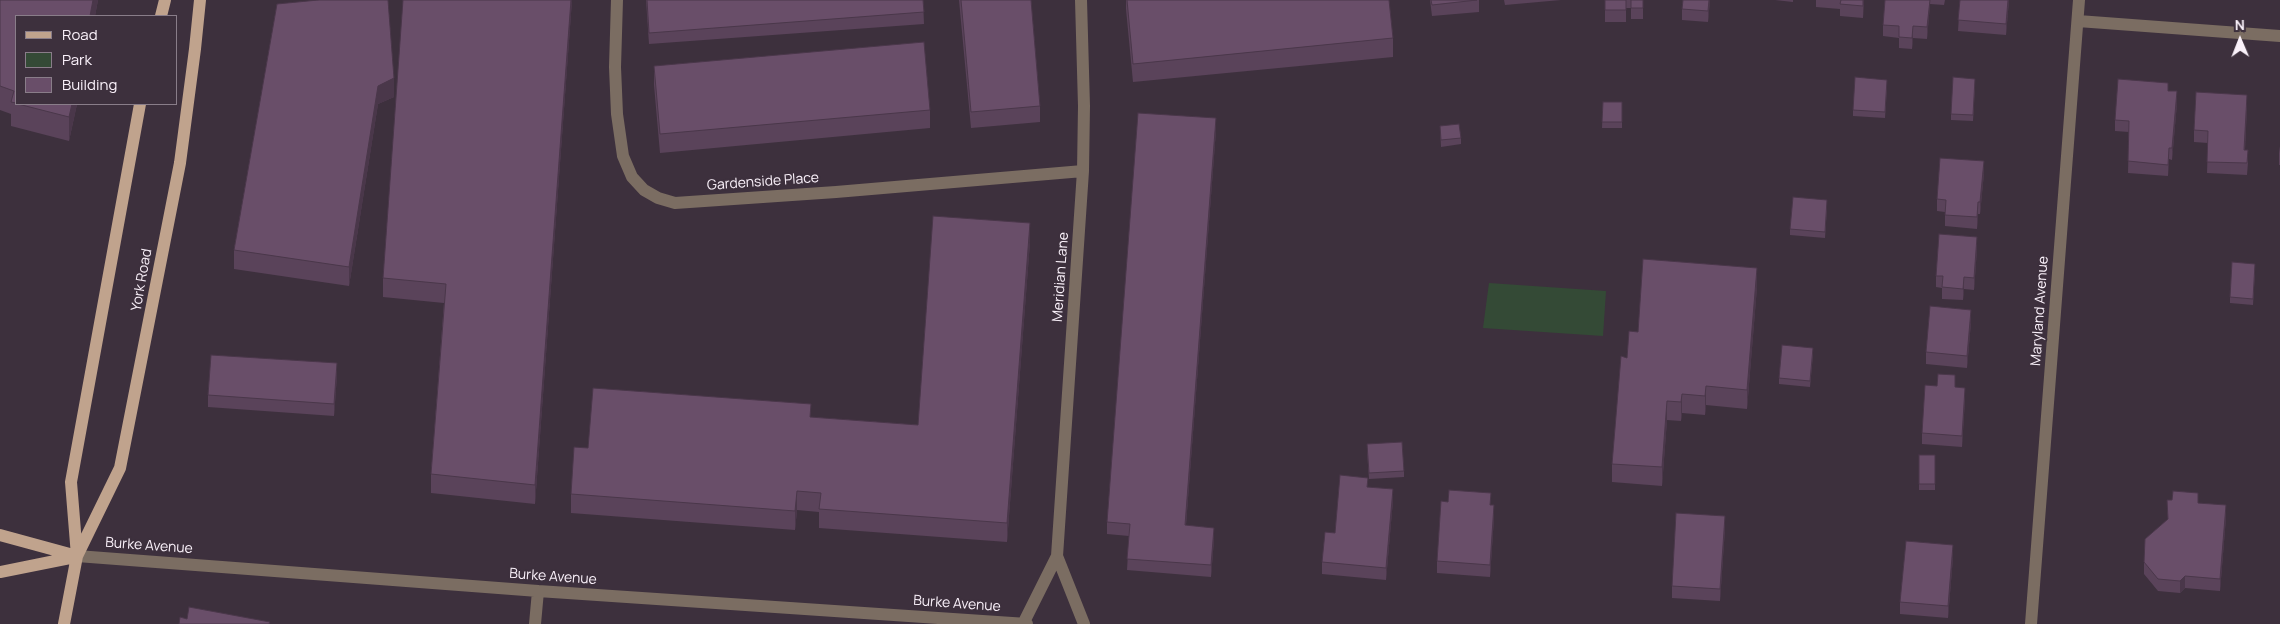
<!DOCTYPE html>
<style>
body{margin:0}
#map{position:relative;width:2280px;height:624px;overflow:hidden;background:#3d303d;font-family:Manrope,sans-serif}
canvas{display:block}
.legend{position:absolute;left:15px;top:15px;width:162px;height:90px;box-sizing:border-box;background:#3d303d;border:1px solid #897d89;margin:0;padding:6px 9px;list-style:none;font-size:15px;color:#faf1fa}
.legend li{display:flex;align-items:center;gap:10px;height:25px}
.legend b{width:25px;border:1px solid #897d89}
.north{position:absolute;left:2215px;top:15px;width:50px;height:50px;-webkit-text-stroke:4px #3d303d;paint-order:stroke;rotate:359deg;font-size:14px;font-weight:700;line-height:20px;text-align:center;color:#faf1fa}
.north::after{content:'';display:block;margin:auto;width:18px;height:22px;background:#faf1fa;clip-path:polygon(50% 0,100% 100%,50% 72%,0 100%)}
</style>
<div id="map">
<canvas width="2280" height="624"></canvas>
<ul class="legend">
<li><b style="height:6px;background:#c0a38d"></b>Road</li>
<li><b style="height:14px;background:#344a36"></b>Park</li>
<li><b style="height:14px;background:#694e69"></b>Building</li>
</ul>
<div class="north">N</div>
</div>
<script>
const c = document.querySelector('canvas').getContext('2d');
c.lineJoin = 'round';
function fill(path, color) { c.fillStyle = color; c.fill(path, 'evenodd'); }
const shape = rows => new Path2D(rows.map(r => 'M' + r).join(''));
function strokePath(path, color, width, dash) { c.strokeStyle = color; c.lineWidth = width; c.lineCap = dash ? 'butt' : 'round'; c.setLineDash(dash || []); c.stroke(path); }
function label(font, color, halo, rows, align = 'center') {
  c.font = font + ' Manrope,sans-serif'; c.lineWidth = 4; c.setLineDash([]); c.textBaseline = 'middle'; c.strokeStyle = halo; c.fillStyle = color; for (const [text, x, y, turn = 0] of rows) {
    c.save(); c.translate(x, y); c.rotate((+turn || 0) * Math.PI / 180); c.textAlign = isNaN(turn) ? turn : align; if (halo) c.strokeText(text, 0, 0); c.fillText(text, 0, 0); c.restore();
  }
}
fill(shape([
 [1489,283,1606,291,1603,336,1483,328]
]), '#344a36');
strokePath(shape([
 [617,0,615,67,617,114,623,156,632,177,644,190,658,198,675,203,836,192,1083,171],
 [2078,21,2280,36],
 [77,556,538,591,1027,624],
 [1057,556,1084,624],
 [535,624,538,591],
 [1023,624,1057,556,1083,171,1084,106,1081,0],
 [2031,624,2079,0]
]), '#7b6d62', 12);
strokePath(shape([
 [161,16,165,0],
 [0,535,77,556],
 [77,556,71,482,140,104],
 [0,572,75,557],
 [64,624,77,556,120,468,180,163,195,49,200,0]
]), '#c0a38d', 12);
fill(shape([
 [0,0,98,0,95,16,16,16,16,104,77,104,69,141,11,126,11,114,0,110],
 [572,0,535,504,431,493,431,474,444,303,383,297,383,278],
 [646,0,923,0,924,24,649,44],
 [959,0,1031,0,1040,106,1040,122,971,128],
 [1126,0,1389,0,1393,38,1393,57,1133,82,1126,9],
 [1430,0,1479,0,1479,12,1432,16],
 [1504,0,1561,0,1505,5],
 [1605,0,1643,0,1643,19,1631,19,1631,8,1626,8,1626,22,1605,22],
 [1710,0,1708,22,1682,20,1682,9],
 [1775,0,1793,0,1793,2],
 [1816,0,1864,0,1863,18,1840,16,1840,9,1816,7],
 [1885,0,1945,0,1944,5,1930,4,1927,39,1913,38,1912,49,1899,48,1899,38,1883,36,1883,25],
 [1960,0,2009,0,2006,35,1958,31],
 [277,4,394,97,378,104,349,286,234,269,234,250],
 [654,66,930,110,930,128,660,153,654,85],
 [1975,85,1973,121,1951,120,1951,114],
 [1887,86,1885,118,1853,116,1853,110],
 [2168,91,2177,103,2172,160,2169,159,2168,176,2128,173,2129,132,2115,131,2115,120],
 [1603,102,1622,102,1622,128,1602,128],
 [2247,107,2245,150,2248,162,2247,175,2207,173,2208,143,2194,142,2194,130],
 [1440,126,1461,138,1461,144,1441,147],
 [1216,130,1186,525,1214,539,1211,577,1127,570,1129,536,1107,534,1107,522],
 [2280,146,2280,165,2279,165,2279,153],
 [1984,173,1980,214,1978,214,1977,229,1945,226,1945,212,1937,211,1937,199],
 [1827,207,1825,238,1790,235,1790,229],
 [1030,242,1007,542,819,528,819,512,797,510,795,530,571,513,571,494,588,448,811,417,918,425],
 [1977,249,1974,290,1964,289,1963,300,1942,299,1942,288,1936,287,1936,276],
 [2255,270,2253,305,2230,303,2230,297],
 [1757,287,1747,409,1706,405,1705,415,1682,413,1681,421,1667,420,1662,486,1612,482,1612,464,1627,358,1638,332],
 [1971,322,1967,368,1926,364,1926,352],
 [1813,354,1810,387,1779,384,1779,378],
 [337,375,334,416,208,407,208,395],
 [1955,387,1965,399,1962,447,1922,444,1922,433],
 [1367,450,1404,471,1404,477,1369,479],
 [1919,455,1935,455,1935,490,1919,490],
 [1368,487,1393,500,1386,580,1322,574,1322,562,1335,533],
 [2167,500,2198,503,2226,517,2220,591,2185,588,2180,593,2158,591,2144,574,2144,562,2168,520],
 [1491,505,1494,517,1490,577,1437,573,1437,561],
 [1725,528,1720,601,1672,598,1672,586],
 [1953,557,1948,618,1900,614,1900,602]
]), '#5a435a');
fill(shape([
 [93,0,98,0,95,16,90,16],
 [571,0,572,0,535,504,535,485],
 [1709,0,1710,0,1708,22,1708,11],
 [1863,0,1864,0,1863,18],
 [1930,0,1930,4,1927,39,1927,27],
 [2008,0,2009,0,2006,35,2006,24],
 [1913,26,1913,38,1912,49,1912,38],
 [394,78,394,97,378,104,349,286,349,267,378,86],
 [2177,91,2177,103,2172,160,2172,148],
 [2247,95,2247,107,2244,162,2244,150],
 [72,104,77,104,69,141,69,117],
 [1216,118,1216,130,1185,537,1185,525],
 [2169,148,2169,159,2168,176,2168,165],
 [1984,161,1984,173,1980,214,1980,202],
 [1978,202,1978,214,1977,229,1977,217],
 [1030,223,1030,242,1007,542,1007,523],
 [1977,237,1977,249,1974,290,1974,278],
 [1757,268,1757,287,1747,409,1747,390],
 [1964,277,1964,289,1963,300,1963,289],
 [1971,310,1971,322,1967,368,1967,356],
 [337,363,337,375,334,416,334,404],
 [1706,386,1706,405,1705,415,1705,396],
 [1965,388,1965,399,1962,447,1962,436],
 [1682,394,1682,413,1681,421,1681,402],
 [1667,401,1667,420,1662,486,1662,467],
 [1393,489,1393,500,1386,580,1386,568],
 [797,491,797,510,795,530,795,511],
 [1494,505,1494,517,1490,577,1490,565],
 [2226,505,2226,517,2220,591,2220,579],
 [1725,516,1725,528,1720,601,1720,589],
 [1214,528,1214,539,1211,577,1211,565],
 [1953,545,1953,557,1948,618,1948,606],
 [2185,576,2185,588,2180,593,2180,581]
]), '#4a374a');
const building = shape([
 [0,0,93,0,90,16,16,16,16,103,11,102,14,91,0,86,0,0],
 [318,0,388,0,394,78,378,86,349,267,234,250,277,4,318,0],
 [403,0,571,0,535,485,431,474,446,284,383,278,403,0],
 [647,0,923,0,924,12,649,33,647,0],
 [961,0,1031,0,1040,106,971,112,961,0],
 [1127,0,1389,0,1393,38,1133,64,1127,0],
 [1431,0,1477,0,1432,5,1431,0],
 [1605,0,1626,0,1626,10,1605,10,1605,0],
 [1631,0,1643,0,1643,8,1631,8,1631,0],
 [1683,0,1709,0,1708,11,1682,9,1683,0],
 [1841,0,1863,0,1863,6,1840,4,1841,0],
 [1885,0,1930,0,1927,27,1913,26,1912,38,1899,37,1899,26,1883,25,1885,0],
 [1960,0,2008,0,2006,24,1958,20,1960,0],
 [924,42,930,110,660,134,654,66,924,42],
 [1855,77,1887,80,1885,112,1853,110,1855,77],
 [1953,77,1975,79,1973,115,1951,114,1953,77],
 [2118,79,2168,83,2168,91,2177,91,2172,148,2169,148,2168,165,2128,161,2129,121,2115,120,2118,79],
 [2196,92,2247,95,2244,150,2248,150,2247,163,2207,162,2208,131,2194,130,2196,92],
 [1603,102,1622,102,1622,122,1602,122,1603,102],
 [18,104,72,104,69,117,18,104],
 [1138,113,1216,118,1185,525,1214,528,1211,565,1127,559,1130,524,1107,522,1138,113],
 [1459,124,1461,138,1441,140,1440,126,1459,124],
 [1940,158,1984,161,1980,202,1978,202,1977,217,1945,215,1946,200,1937,199,1940,158],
 [1793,197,1827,200,1825,232,1790,229,1793,197],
 [933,216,1030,223,1007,523,819,509,821,493,797,491,795,511,571,494,574,447,588,448,593,388,811,404,810,417,918,425,933,216],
 [1939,234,1977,237,1974,278,1964,277,1963,289,1942,287,1943,276,1936,276,1939,234],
 [1643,259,1757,268,1747,390,1706,386,1705,396,1682,394,1681,402,1667,401,1662,467,1612,464,1621,356,1627,358,1629,331,1638,332,1643,259],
 [2232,262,2255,264,2253,299,2230,297,2232,262],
 [1930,306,1971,310,1967,356,1926,352,1930,306],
 [1782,345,1813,348,1810,381,1779,378,1782,345],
 [211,355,337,363,334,404,208,395,211,355],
 [1938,374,1955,375,1955,387,1965,388,1962,436,1922,433,1925,385,1937,386,1938,374],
 [1402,442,1404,471,1369,473,1367,444,1402,442],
 [1919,455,1935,455,1935,484,1919,484,1919,455],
 [1340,475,1368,478,1367,487,1393,489,1386,568,1322,562,1325,532,1335,533,1340,475],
 [1449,490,1491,493,1490,505,1494,505,1490,565,1437,561,1441,501,1448,502,1449,490],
 [2173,491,2198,493,2198,503,2226,505,2220,579,2185,576,2180,581,2158,579,2144,562,2145,539,2168,519,2167,500,2172,500,2173,491],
 [1676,513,1725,516,1720,589,1672,586,1676,513],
 [1906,541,1953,545,1948,606,1900,602,1906,541],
 [189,607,270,622,269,624,179,624,180,617,187,619,189,607]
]);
fill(building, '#694e69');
strokePath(building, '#4a374a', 1);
label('14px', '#faf1fa', '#3d303d', [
 ["Gardenside Place",763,182,-4],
 ["Meridian Lane",1061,277,-86],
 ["York Road",142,280,-80],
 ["Maryland Avenue",2040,311,-86],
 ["Burke Avenue",149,546,4],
 ["Burke Avenue",553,577,4],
 ["Burke Avenue",957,604,4]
]);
</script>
